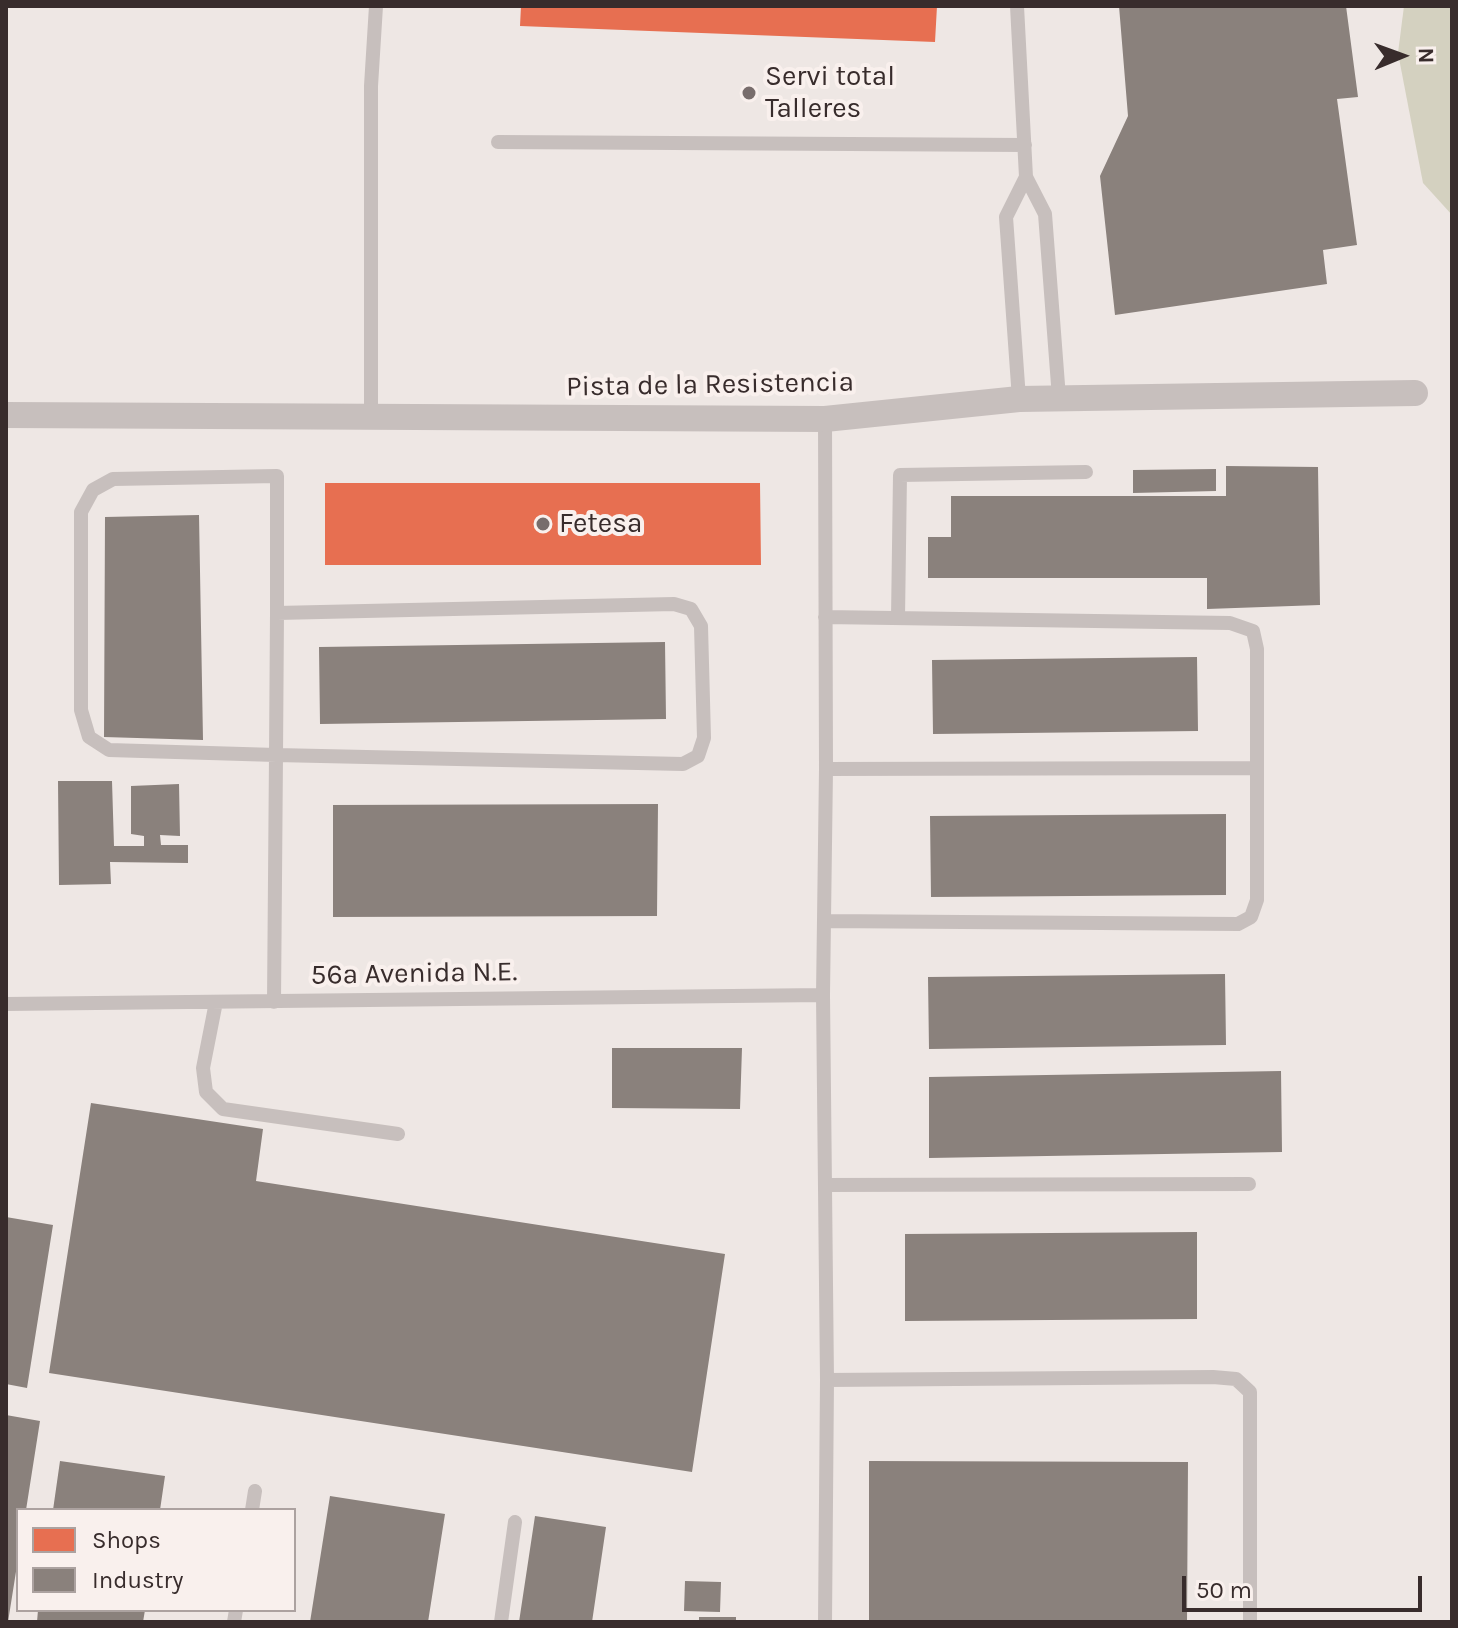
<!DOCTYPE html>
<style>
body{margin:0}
#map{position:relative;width:1458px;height:1628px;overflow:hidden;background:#eee7e4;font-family:Karla,sans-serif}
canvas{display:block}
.frame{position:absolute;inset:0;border:8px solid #382c2c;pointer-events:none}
.legend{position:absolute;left:16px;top:1508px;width:280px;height:104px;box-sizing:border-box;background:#f9f0ed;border:2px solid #aca2a0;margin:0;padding:10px 14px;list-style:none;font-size:24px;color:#382c2c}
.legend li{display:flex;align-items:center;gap:16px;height:40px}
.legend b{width:40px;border:2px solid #aca2a0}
.north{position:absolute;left:1362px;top:16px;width:80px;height:80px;-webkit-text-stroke:6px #f9f0ed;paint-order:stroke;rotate:89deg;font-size:22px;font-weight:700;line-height:32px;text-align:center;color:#382c2c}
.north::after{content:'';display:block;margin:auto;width:28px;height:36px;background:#382c2c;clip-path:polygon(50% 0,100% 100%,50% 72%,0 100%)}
.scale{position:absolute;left:1182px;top:1576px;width:240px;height:36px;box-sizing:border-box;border:4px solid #382c2c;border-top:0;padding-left:10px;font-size:24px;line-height:28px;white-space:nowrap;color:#382c2c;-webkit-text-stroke:6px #f9f0ed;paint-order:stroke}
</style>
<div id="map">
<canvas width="1458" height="1628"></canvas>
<div class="frame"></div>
<ul class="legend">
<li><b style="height:22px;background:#e76f51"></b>Shops</li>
<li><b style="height:22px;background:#8a817c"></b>Industry</li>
</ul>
<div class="north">N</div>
<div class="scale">50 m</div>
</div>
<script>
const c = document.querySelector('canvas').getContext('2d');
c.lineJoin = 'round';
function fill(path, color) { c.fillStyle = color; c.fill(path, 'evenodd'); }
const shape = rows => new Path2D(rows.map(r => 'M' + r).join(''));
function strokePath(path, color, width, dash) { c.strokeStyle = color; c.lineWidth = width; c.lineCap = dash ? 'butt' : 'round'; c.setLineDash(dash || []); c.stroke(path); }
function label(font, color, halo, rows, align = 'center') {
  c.font = font + ' Karla,sans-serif'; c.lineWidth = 8; c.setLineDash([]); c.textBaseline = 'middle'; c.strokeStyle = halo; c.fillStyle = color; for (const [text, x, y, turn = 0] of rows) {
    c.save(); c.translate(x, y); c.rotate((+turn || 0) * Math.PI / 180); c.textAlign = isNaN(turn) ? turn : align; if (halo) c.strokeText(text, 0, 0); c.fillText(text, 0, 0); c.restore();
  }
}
fill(shape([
 [1404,6,1452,6,1452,215,1423,183,1398,53]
]), '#d4d1c0');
fill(shape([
 [521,6,937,6,935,42,520,26],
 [325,483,760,483,761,565,325,565]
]), '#e76f51');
fill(shape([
 [1119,6,1346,6,1358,97,1337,99,1357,245,1323,250,1327,284,1115,315,1100,176,1128,116],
 [1226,466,1318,467,1320,605,1207,609,1207,578,928,578,928,537,951,537,951,496,1226,496],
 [1216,469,1216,491,1133,493,1133,470],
 [199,515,203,740,104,737,105,517],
 [665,642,666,719,320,724,319,647],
 [1197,657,1198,731,933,734,932,660],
 [58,781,112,781,114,846,144,846,144,836,131,834,131,786,179,784,180,836,160,835,161,845,188,845,188,863,110,862,111,884,59,885],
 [658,804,657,916,333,917,333,805],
 [1226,814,1226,895,931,897,930,816],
 [1225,974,1226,1045,929,1049,928,977],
 [612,1048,742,1048,740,1109,612,1108],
 [1281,1071,1282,1152,929,1158,929,1077],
 [91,1103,263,1129,256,1181,725,1254,692,1472,49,1373],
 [6,1217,53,1225,27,1388,6,1384],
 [1197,1232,1197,1319,905,1321,905,1234],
 [6,1415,40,1421,26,1510,18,1510,18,1559,8,1622,6,1622],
 [60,1461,165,1476,160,1510,53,1510],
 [869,1461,1188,1462,1187,1622,869,1622],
 [330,1496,445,1514,428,1622,310,1622],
 [535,1516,606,1527,592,1622,519,1622],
 [685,1581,721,1582,720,1612,684,1611],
 [38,1610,145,1610,143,1622,37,1622],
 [699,1617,736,1617,736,1622,699,1622]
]), '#8a817c');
strokePath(shape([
 [1017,6,1026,177,1045,214,1059,398],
 [498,142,1025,145],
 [1019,399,1006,217,1026,177],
 [371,418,371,86,376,6],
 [825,419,826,769,823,995,827,1380,825,1622],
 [898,618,900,475,1086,472],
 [826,769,1257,768],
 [825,921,1238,924,1251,917,1257,900,1257,649,1253,631,1230,623,825,617],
 [216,1002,203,1068,206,1092,223,1109,398,1134],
 [274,1002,276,755,277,613,277,476,113,479,93,490,81,512,81,710,89,737,109,750,276,755,683,764,698,756,704,738,701,626,691,609,674,604,277,613],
 [6,1004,823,995],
 [825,1185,1249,1184],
 [827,1380,1213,1377,1236,1379,1250,1392,1250,1622],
 [252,1510,255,1491],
 [234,1622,236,1610],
 [501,1622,515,1522]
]), '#c7bfbd', 14);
strokePath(shape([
 [6,415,825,419,1019,399,1415,393]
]), '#c7bfbd', 26);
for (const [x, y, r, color] of [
 [749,93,8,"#786d6c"],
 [543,524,8,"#786d6c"]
]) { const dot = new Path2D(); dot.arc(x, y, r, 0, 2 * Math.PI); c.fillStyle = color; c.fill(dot); strokePath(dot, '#f9f0ed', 3); }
label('28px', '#382c2c', '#f9f0ed', [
 ["Servi total",765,77],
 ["Talleres",765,109],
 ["Fetesa",559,524]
], 'left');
label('28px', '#382c2c', '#f9f0ed', [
 ["Pista de la Resistencia",710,385,-1],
 ["56a Avenida N.E.",414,974,-1]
]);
</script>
